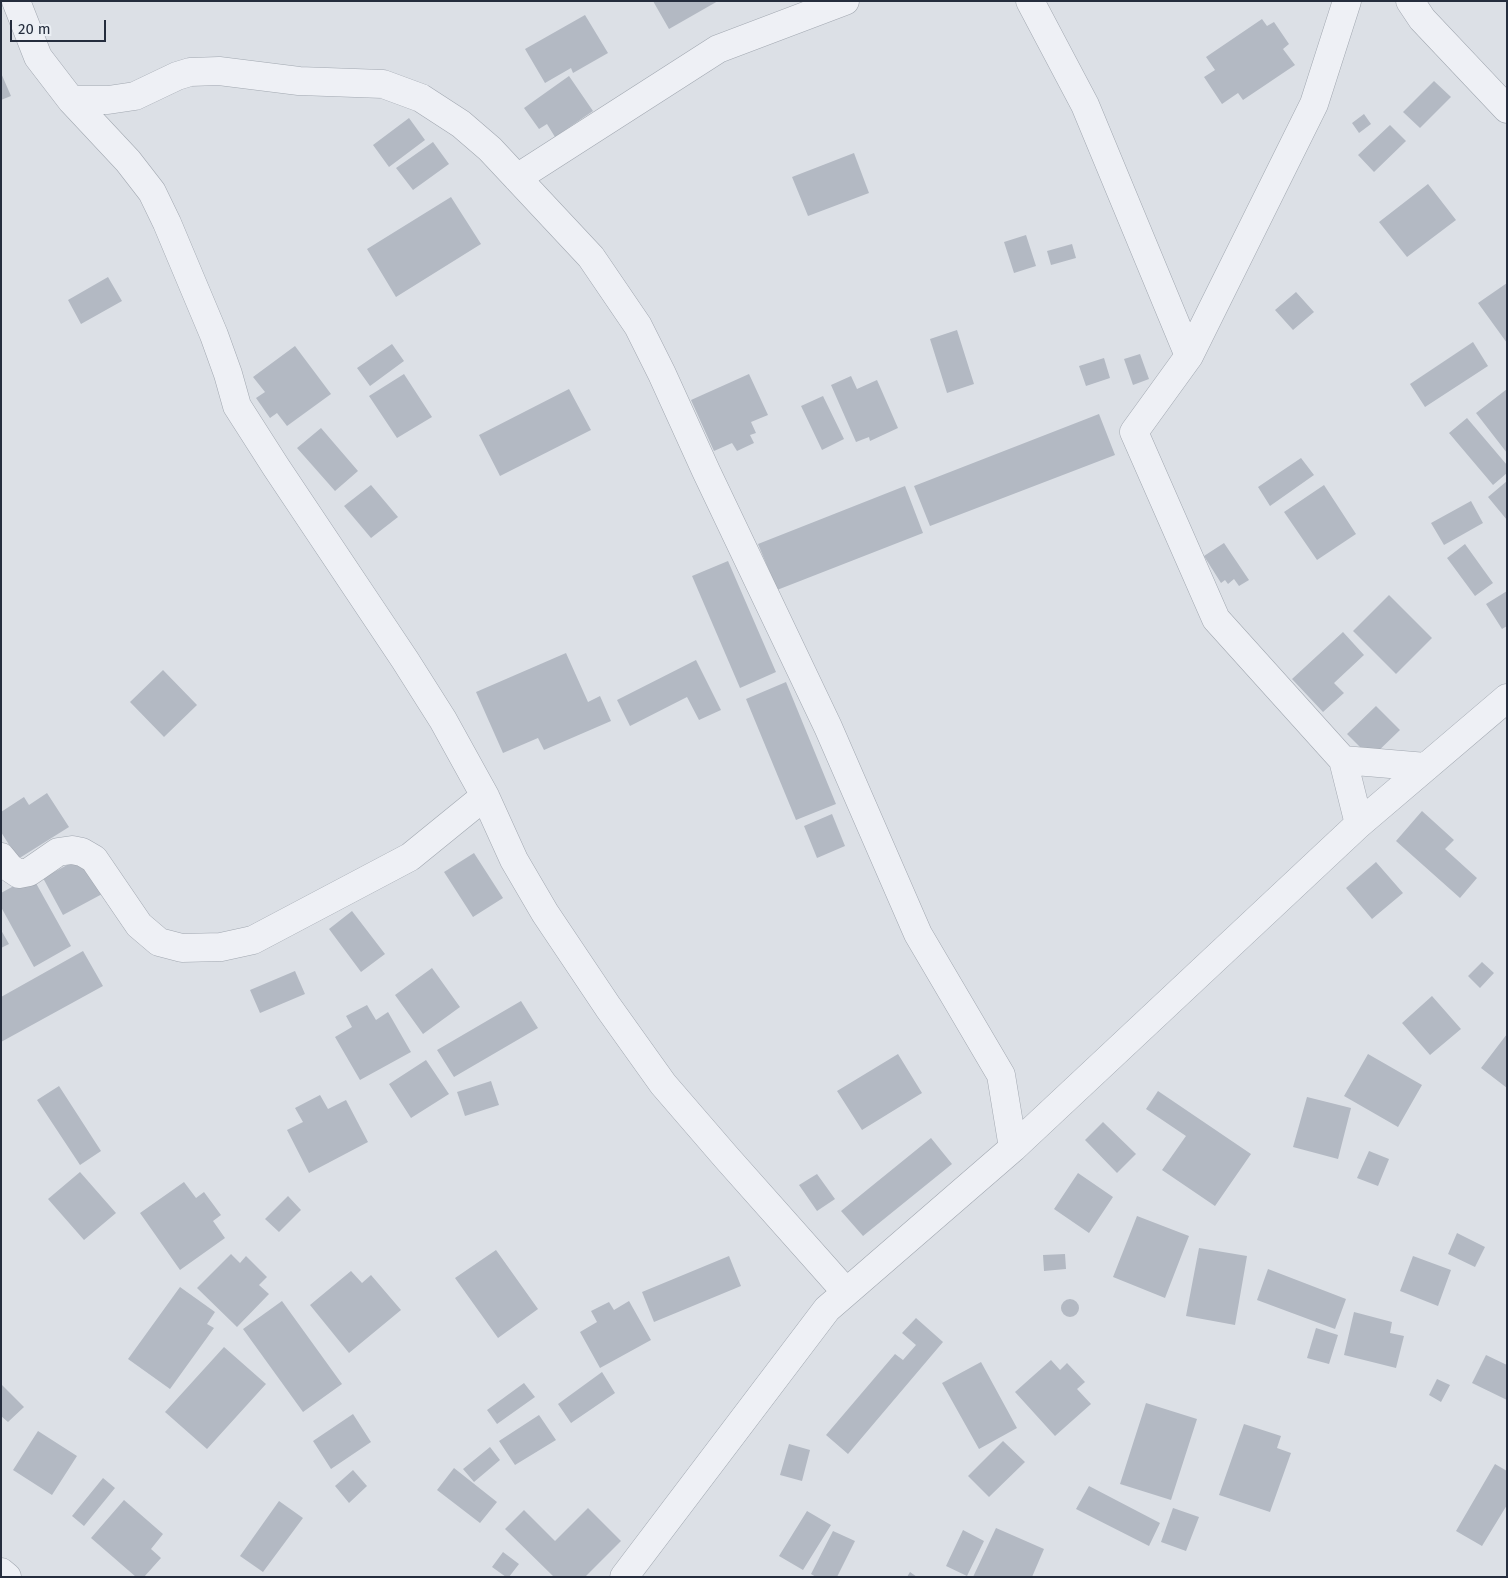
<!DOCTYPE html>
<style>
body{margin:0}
#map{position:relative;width:1508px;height:1578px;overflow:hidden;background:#dce0e6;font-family:"Fira Sans",sans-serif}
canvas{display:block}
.frame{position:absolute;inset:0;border:2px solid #252d3d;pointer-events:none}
.scale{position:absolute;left:10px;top:20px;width:96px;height:22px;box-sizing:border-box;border:2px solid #252d3d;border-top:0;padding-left:6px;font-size:15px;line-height:18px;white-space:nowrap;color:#252d3d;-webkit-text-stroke:4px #ebeff4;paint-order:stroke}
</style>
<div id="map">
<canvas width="1508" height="1578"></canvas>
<div class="frame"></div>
<div class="scale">20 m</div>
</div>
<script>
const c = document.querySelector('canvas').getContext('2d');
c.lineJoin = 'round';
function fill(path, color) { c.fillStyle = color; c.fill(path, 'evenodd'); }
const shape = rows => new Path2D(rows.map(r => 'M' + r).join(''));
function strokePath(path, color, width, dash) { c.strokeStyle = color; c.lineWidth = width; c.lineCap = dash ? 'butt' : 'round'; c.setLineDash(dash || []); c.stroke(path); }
fill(shape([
 [653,1,718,1,669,29],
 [585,15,608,53,573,73,571,68,545,83,525,49],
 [1262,19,1267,26,1274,22,1289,44,1283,49,1295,65,1243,100,1238,93,1222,104,1204,77,1215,70,1206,57],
 [1,73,11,96,1,100],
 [569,76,593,111,555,137,547,124,539,129,524,108],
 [1434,81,1451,97,1420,128,1403,112],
 [1364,114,1371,124,1359,133,1352,123],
 [409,118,425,140,389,167,373,145],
 [1390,125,1406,141,1374,172,1358,155],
 [433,142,449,164,413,190,396,168],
 [854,153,869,193,808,216,792,177],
 [1428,184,1456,220,1407,257,1379,222],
 [451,197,481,244,396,297,367,249],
 [1026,235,1036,266,1014,273,1004,242],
 [1072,244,1076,258,1051,265,1047,251],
 [108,277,122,301,81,324,68,300],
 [1507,283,1507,343,1478,303],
 [1296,292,1314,312,1293,330,1275,310],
 [957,330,974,384,947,393,930,339],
 [1473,342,1488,366,1425,407,1410,384],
 [392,344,404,361,370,386,357,368],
 [295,346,331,394,287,426,277,413,270,418,256,398,265,392,253,377],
 [1140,354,1149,379,1133,385,1124,359],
 [1104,358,1110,378,1086,386,1079,366],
 [404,374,432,417,397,438,369,396],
 [749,374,768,415,751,422,756,433,750,435,754,443,737,451,732,443,714,451,691,400],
 [851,376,857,389,877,380,898,428,870,441,869,437,856,442,831,385],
 [569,389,591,430,500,476,479,435],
 [1507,389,1507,453,1476,413],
 [823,396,844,439,822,450,801,406],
 [1099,414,1115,455,930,526,914,486],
 [1467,418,1507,465,1507,473,1493,485,1449,433],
 [321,428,358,471,335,491,297,448],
 [1301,458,1314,475,1270,506,1258,487],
 [1507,481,1507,520,1488,497],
 [371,485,398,517,371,538,344,506],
 [1324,485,1356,534,1317,560,1284,512],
 [905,486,923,533,777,590,758,544],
 [1471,501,1483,523,1444,545,1431,523],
 [1224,543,1249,580,1239,586,1234,579,1228,584,1225,580,1221,583,1204,556],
 [1465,544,1493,583,1475,596,1447,558],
 [728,561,776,672,740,688,692,576],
 [1507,591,1507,626,1502,629,1486,604],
 [1389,595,1432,638,1396,674,1353,631],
 [1343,632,1364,655,1334,683,1344,693,1323,712,1292,679],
 [566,653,588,702,600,696,611,721,544,750,538,738,503,753,476,692],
 [696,660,721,710,699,720,687,697,630,726,617,700],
 [163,670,197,705,164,737,130,702],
 [786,682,836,804,796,820,746,699],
 [1376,706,1400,730,1371,758,1347,734],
 [47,793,69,827,18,859,1,832,1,812,24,797,29,805],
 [1422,811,1454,840,1445,849,1477,878,1460,898,1396,841],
 [832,814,845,846,817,858,804,826],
 [474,853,503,898,473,917,444,872],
 [84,856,104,893,63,915,43,878],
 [1376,862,1403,893,1372,919,1346,888],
 [32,876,71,946,34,967,1,907,1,893],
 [352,911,385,954,361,972,329,929],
 [1,930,9,944,1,948],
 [83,951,103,986,1,1042,1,997],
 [1482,962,1494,973,1480,988,1468,976],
 [432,968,460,1007,423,1034,395,995],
 [295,971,305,994,260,1013,250,990],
 [1432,996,1461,1029,1430,1055,1402,1023],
 [521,1001,538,1028,454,1077,437,1050],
 [367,1005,376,1020,388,1012,411,1052,360,1080,335,1037,352,1027,346,1016],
 [1507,1034,1507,1088,1481,1068],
 [898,1054,922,1093,862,1130,837,1091],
 [1368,1054,1422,1085,1398,1127,1344,1096],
 [426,1060,449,1094,411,1118,389,1084],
 [491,1081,499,1105,465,1116,457,1092],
 [59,1086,101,1151,80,1165,37,1100],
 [1158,1091,1251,1154,1215,1206,1162,1170,1186,1136,1146,1109],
 [320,1095,328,1109,346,1100,368,1142,309,1173,287,1130,303,1122,295,1108],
 [1307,1097,1351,1108,1338,1159,1293,1147],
 [1103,1122,1136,1154,1117,1173,1085,1140],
 [931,1138,952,1164,863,1236,841,1211],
 [1369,1151,1389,1159,1378,1186,1357,1178],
 [80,1172,116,1213,84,1240,48,1199],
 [1078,1173,1113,1197,1089,1233,1054,1209],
 [817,1174,835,1199,817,1211,799,1185],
 [184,1182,196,1198,204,1192,221,1215,213,1221,225,1238,180,1270,140,1213],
 [288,1196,301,1210,279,1232,265,1219],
 [1137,1216,1189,1236,1165,1298,1113,1277],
 [1457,1233,1485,1247,1475,1267,1448,1254],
 [1199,1248,1247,1256,1235,1325,1186,1316],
 [496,1250,538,1309,498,1338,455,1278],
 [231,1254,240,1263,246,1256,267,1277,259,1285,269,1294,237,1327,197,1288],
 [1065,1254,1066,1269,1044,1271,1043,1255],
 [729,1256,741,1286,654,1322,642,1292],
 [1413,1256,1451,1270,1438,1306,1400,1291],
 [1268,1269,1346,1299,1335,1329,1257,1300],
 [351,1271,362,1283,371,1275,401,1310,349,1353,310,1305],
 [180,1287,215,1312,207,1324,214,1328,170,1389,128,1359],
 '1061 1308a9 9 0 1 1 18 0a9 9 0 1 1-18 0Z',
 [282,1301,342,1384,303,1412,243,1329],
 [629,1301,651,1340,600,1368,580,1332,597,1322,591,1311,609,1302,614,1310],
 [1354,1312,1392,1322,1390,1333,1404,1336,1396,1368,1344,1355],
 [916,1318,943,1342,848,1454,826,1435,895,1354,903,1360,916,1345,902,1333],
 [1316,1328,1338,1335,1329,1364,1307,1358],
 [224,1347,266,1384,207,1449,165,1412],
 [1486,1355,1507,1365,1507,1400,1472,1383],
 [1051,1360,1060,1370,1067,1363,1085,1382,1077,1389,1091,1404,1055,1436,1015,1392],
 [981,1362,1017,1428,979,1449,942,1383],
 [602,1372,615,1393,571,1423,558,1404],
 [1437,1379,1450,1385,1441,1402,1429,1395],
 [524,1383,535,1397,497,1424,487,1410],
 [1,1384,24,1407,8,1422,1,1416],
 [1146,1403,1197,1419,1171,1500,1120,1484],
 [353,1414,371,1442,331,1469,313,1441],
 [539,1415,556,1440,515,1465,499,1441],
 [1244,1424,1281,1436,1277,1448,1291,1453,1270,1512,1219,1495],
 [38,1431,77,1456,52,1495,13,1470],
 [1003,1441,1025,1462,989,1497,968,1476],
 [789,1444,810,1450,802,1481,780,1475],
 [490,1447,500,1460,474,1482,463,1469],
 [1495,1464,1507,1471,1507,1505,1482,1546,1456,1531],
 [454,1468,497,1502,480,1523,437,1490],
 [353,1470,367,1486,349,1503,335,1486],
 [103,1478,115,1488,84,1526,72,1516],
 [1089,1486,1160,1523,1149,1546,1076,1509],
 [124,1500,163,1534,151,1549,161,1558,144,1577,136,1577,91,1538],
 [279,1501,303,1518,263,1572,240,1556],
 [588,1508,621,1541,585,1577,554,1577,505,1529,524,1510,555,1541],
 [1173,1508,1199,1517,1186,1551,1161,1542],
 [807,1511,831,1525,803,1570,779,1556],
 [996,1528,1044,1549,1032,1577,973,1577],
 [963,1530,984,1541,967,1576,946,1566],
 [833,1531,855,1541,837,1577,816,1577,811,1574],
 [503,1552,519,1564,509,1577,506,1577,492,1567],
 [910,1572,917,1577,907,1577]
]), '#b3b9c3');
const minor = shape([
 [16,1,38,57,71,100,128,161,152,192,167,223,214,335,228,374,237,406,276,467,405,660,443,720,485,796,514,860,545,913,608,1007,663,1084,726,1157,846,1292],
 [1030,1,1085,105,1189,356],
 [1347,1,1314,104,1189,356,1134,432,1216,619,1343,760,1359,824],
 [1410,1,1422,19,1507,109],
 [71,100,108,100,135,96,177,76,190,72,219,71,299,81,383,84,421,98,461,124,490,149,591,257,638,326,662,374,706,471,828,727,918,934,1001,1075,1013,1148],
 [517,178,718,49,845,1],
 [1343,760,1426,767],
 [1,857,10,868,19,874,29,872,58,852,72,850,82,852,94,859,139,925,159,942,182,948,221,947,253,940,410,857,485,796],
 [1,1572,7,1577],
 [624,1577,827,1309,1013,1148,1359,824,1507,698]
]);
strokePath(minor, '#a1a7b0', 29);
strokePath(minor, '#eef0f5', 28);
</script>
